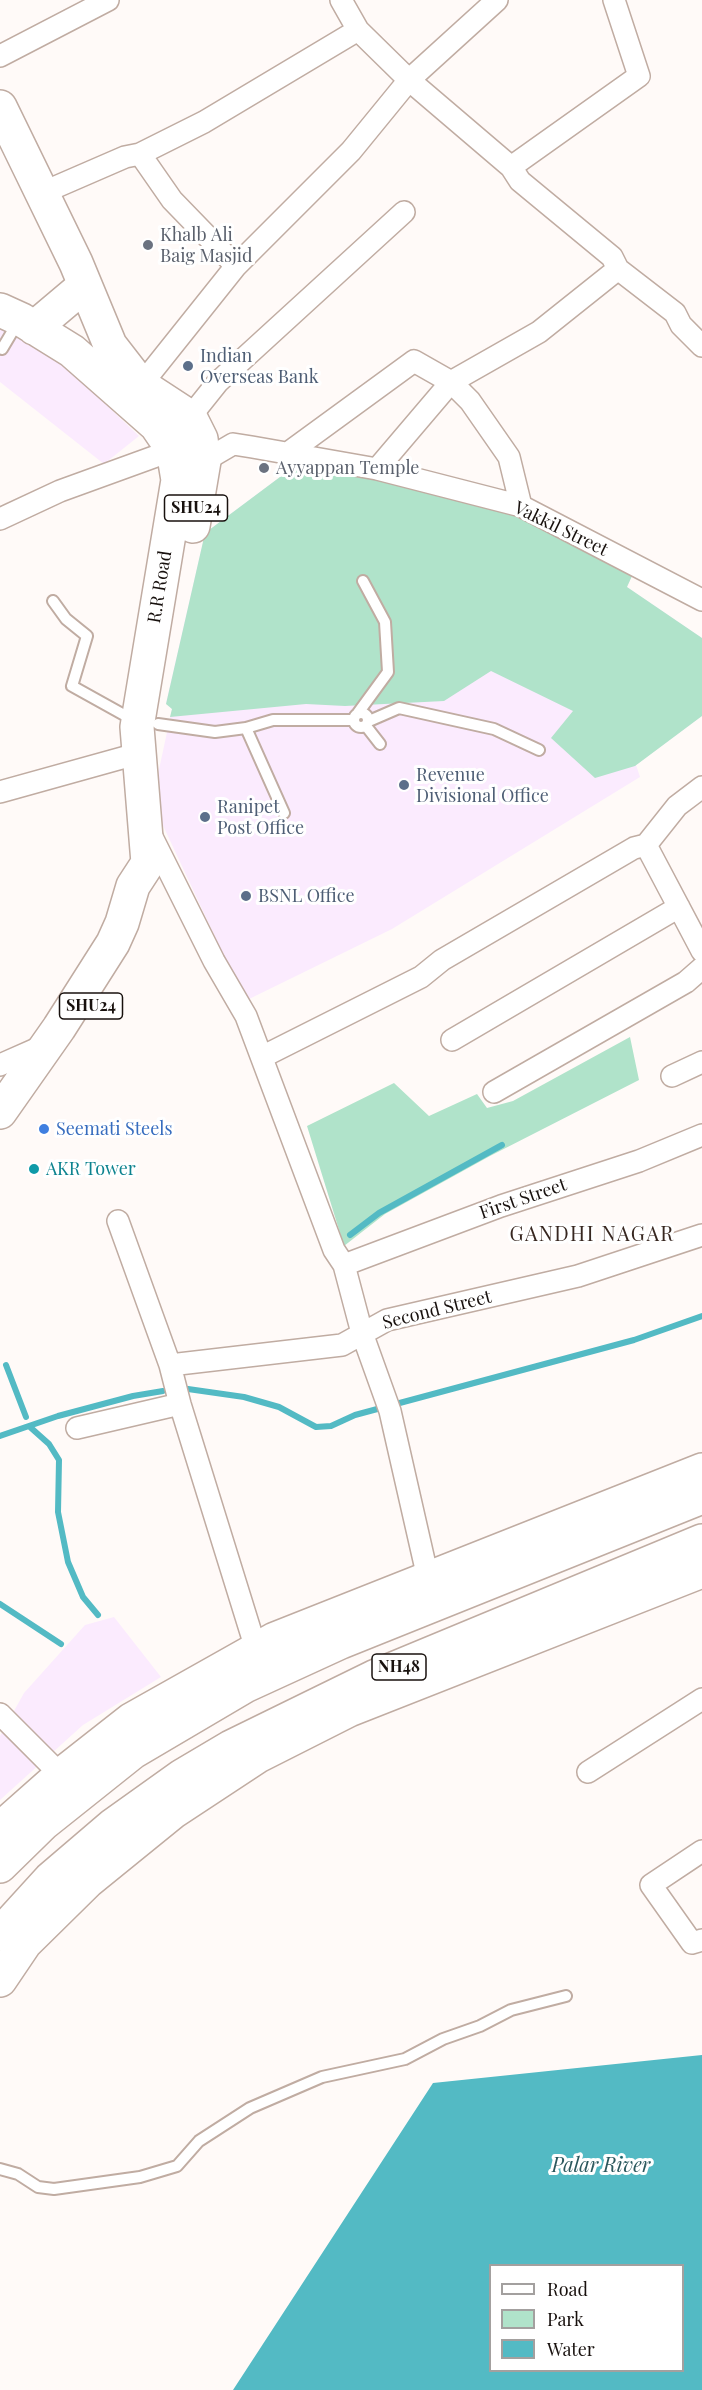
<!DOCTYPE html>
<style>
body{margin:0}
#map{position:relative;width:702px;height:2390px;overflow:hidden;background:#fffaf8;font-family:"Playfair Display",serif}
canvas{display:block}
.legend{position:absolute;left:489px;top:2264px;width:195px;height:108px;box-sizing:border-box;background:#fff;border:2px solid #a3a09f;margin:0;padding:8px 10px;list-style:none;font-size:18px;color:#18110e}
.legend li{display:flex;align-items:center;gap:12px;height:30px}
.legend b{width:30px;border:2px solid #a3a09f}
</style>
<div id="map">
<canvas width="702" height="2390"></canvas>
<ul class="legend">
<li><b style="height:8px;background:#fff"></b>Road</li>
<li><b style="height:16px;background:#b0e3ca"></b>Park</li>
<li><b style="height:16px;background:#53bac4"></b>Water</li>
</ul>
</div>
<script>
const c = document.querySelector('canvas').getContext('2d');
c.lineJoin = 'round';
function fill(path, color) { c.fillStyle = color; c.fill(path, 'evenodd'); }
const shape = rows => new Path2D(rows.map(r => 'M' + r).join(''));
function strokePath(path, color, width, dash) { c.strokeStyle = color; c.lineWidth = width; c.lineCap = dash ? 'butt' : 'round'; c.setLineDash(dash || []); c.stroke(path); }
function label(font, color, halo, rows, align = 'center') {
  c.font = font + ' "Playfair Display",serif'; c.lineWidth = 6; c.setLineDash([]); c.textBaseline = 'middle'; c.strokeStyle = halo; c.fillStyle = color; for (const [text, x, y, turn = 0] of rows) {
    c.save(); c.translate(x, y); c.rotate((+turn || 0) * Math.PI / 180); c.textAlign = isNaN(turn) ? turn : align; if (halo) c.strokeText(text, 0, 0); c.fillText(text, 0, 0); c.restore();
  }
}
fill(shape([
 [0,320,27,330,139,436,104,464,0,382],
 [292,456,632,576,627,587,702,638,702,716,636,765,640,777,392,929,245,1001,152,802,172,709,166,703,205,533,288,471],
 [114,1617,161,1677,83,1725,0,1800,0,1736,24,1693,85,1625]
]), '#fbebfe');
fill(shape([
 [292,456,544,522,632,576,627,587,702,638,702,716,635,766,595,778,551,738,573,711,491,671,444,701,345,706,306,704,170,717,172,709,166,704,205,533,288,471],
 [630,1037,639,1080,490,1156,385,1214,344,1246,307,1126,394,1083,429,1116,477,1094,487,1108,513,1101]
]), '#b0e3ca');
fill(shape([
 [702,2055,702,2390,233,2390,433,2083],
 [490,2266,682,2266,682,2370,490,2370]
]), '#53bac4');
strokePath(shape([
 [350,1235,379,1213,502,1145],
 [6,1365,26,1417],
 [188,1389,244,1397,279,1407,316,1427,331,1426,355,1415,634,1340,702,1316],
 [30,1427,49,1444,59,1460,58,1512,68,1562,83,1597,98,1615],
 [0,1436,58,1416,133,1396,163,1391],
 [0,1604,61,1644]
]), '#53bac4', 6);
const lane = shape([
 [2,349,18,322],
 [53,601,66,619,87,636,72,686,135,721],
 '354 720a7 7 0 1 1 14 0a7 7 0 1 1-14 0Z',
 [358,713,388,672,385,622,363,581],
 [369,721,399,708,494,729,539,750],
 [158,724,215,732,246,728,273,720,353,720],
 [366,726,380,744],
 [246,728,284,813],
 [0,2169,18,2174,38,2187,54,2189,140,2177,177,2166,199,2141,250,2108,322,2077,405,2059,443,2039,480,2026,511,2010,566,1996]
]);
const street = shape([
 [341,0,358,30,409,80,511,167,520,181,612,257,618,269,675,313,681,325,702,346],
 [0,56,108,0],
 [140,154,172,200,236,266],
 [511,167,639,76,614,0],
 [42,193,125,157,140,154,204,122,358,30],
 [141,385,236,266,351,151,409,80,497,0],
 [190,417,218,382,404,212],
 [288,453,414,361,451,382,470,401,509,457,521,506],
 [204,461,233,444,252,447,377,469,521,506,702,600],
 [377,469,451,382,539,332,618,269],
 [0,519,60,491,173,450],
 [0,792,140,753],
 [151,835,214,961,246,1016,334,1250,344,1265,362,1333,390,1411,428,1578],
 [646,845,702,951],
 [452,1040,679,907],
 [262,1057,421,977,442,960,634,848,646,845,677,806,702,787],
 [0,1065,43,1046],
 [672,1076,702,1062],
 [494,1092,686,982,702,968],
 [118,1221,170,1365,180,1404,256,1649],
 [344,1265,501,1206,639,1161,702,1135],
 [170,1365,342,1345,387,1320,578,1276,702,1235],
 [77,1428,180,1404],
 [0,1714,61,1775],
 [588,1772,702,1699],
 [702,1851,651,1885,692,1943,702,1940]
]);
const primary = shape([
 [0,107,76,263,110,345,141,385,190,417,201,439,204,461,193,526],
 [0,310,22,320,72,351,156,425,173,450,178,480,137,727,148,863,133,886,122,923,113,943,59,1028,0,1112],
 [34,328,85,285],
 [0,1829,61,1775,131,1720,275,1639,702,1470],
 [0,1980,25,1943,88,1881,173,1812,258,1756,349,1710,702,1571]
]);
const highway = shape([
 [0,1866,44,1823,133,1752,245,1686,341,1642,702,1497],
 [0,1934,50,1879,112,1826,182,1776,231,1747,374,1677,702,1541]
]);
strokePath(lane, '#c0aca2', 14);
strokePath(street, '#c0aca2', 24);
strokePath(primary, '#c0aca2', 36);
strokePath(highway, '#c0aca2', 36);
strokePath(lane, '#fff', 10);
strokePath(street, '#fff', 21);
strokePath(primary, '#fff', 33);
strokePath(highway, '#fff', 33);
for (const [x, y, r, color] of [
 [148,245,6,"#6b7280"],
 [188,366,6,"#5c6f8a"],
 [264,468,6,"#6b7280"],
 [404,785,6,"#5c6f8a"],
 [205,817,6,"#5c6f8a"],
 [246,896,6,"#5c6f8a"],
 [44,1129,6,"#3f7fe0"],
 [34,1169,6,"#0f9aa8"]
]) { const dot = new Path2D(); dot.arc(x, y, r, 0, 2 * Math.PI); c.fillStyle = color; c.fill(dot); strokePath(dot, '#fff', 2); }
for (const [x, y, w] of [
 [196,508,63],
 [91,1006,63],
 [399,1667,54]
]) { const box = new Path2D(); box.roundRect(x - w / 2, y - 13, w, 26, 4.5); c.fillStyle = '#fff'; c.fill(box); strokePath(box, '#18110e', 1.5); }
label('bold 16px', '#18110e', null, [
 ["SHU24",196,508],
 ["SHU24",91,1006],
 ["NH48",399,1667]
]);
label('18px', '#5b616d', '#fff', [
 ["Khalb Ali",160,235],
 ["Baig Masjid",160,256],
 ["Ayyappan Temple",276,468]
], 'left');
label('18px', '#4e5e75', '#fff', [
 ["Indian",200,356],
 ["Overseas Bank",200,377],
 ["Revenue",416,775],
 ["Divisional Office",416,796],
 ["Ranipet",217,807],
 ["Post Office",217,828],
 ["BSNL Office",258,896]
], 'left');
label('18px', '#18110e', '#fff', [
 ["Vakkil Street",561,529,26],
 ["R.R Road",160,587,-81],
 ["First Street",523,1199,-19],
 ["Second Street",437,1310,-14]
]);
label('18px', '#366cbe', '#fff', [
 ["Seemati Steels",56,1129]
], 'left');
label('18px', '#0d838f', '#fff', [
 ["AKR Tower",46,1169]
], 'left');
c.letterSpacing = '1.5px';
label('20px', '#372720', '#fff', [
 ["GANDHI NAGAR",592,1235]
]);
c.letterSpacing = '0px';
label('italic 20px', '#2b585d', '#fff', [
 ["Palar River",601,2166]
]);
</script>
